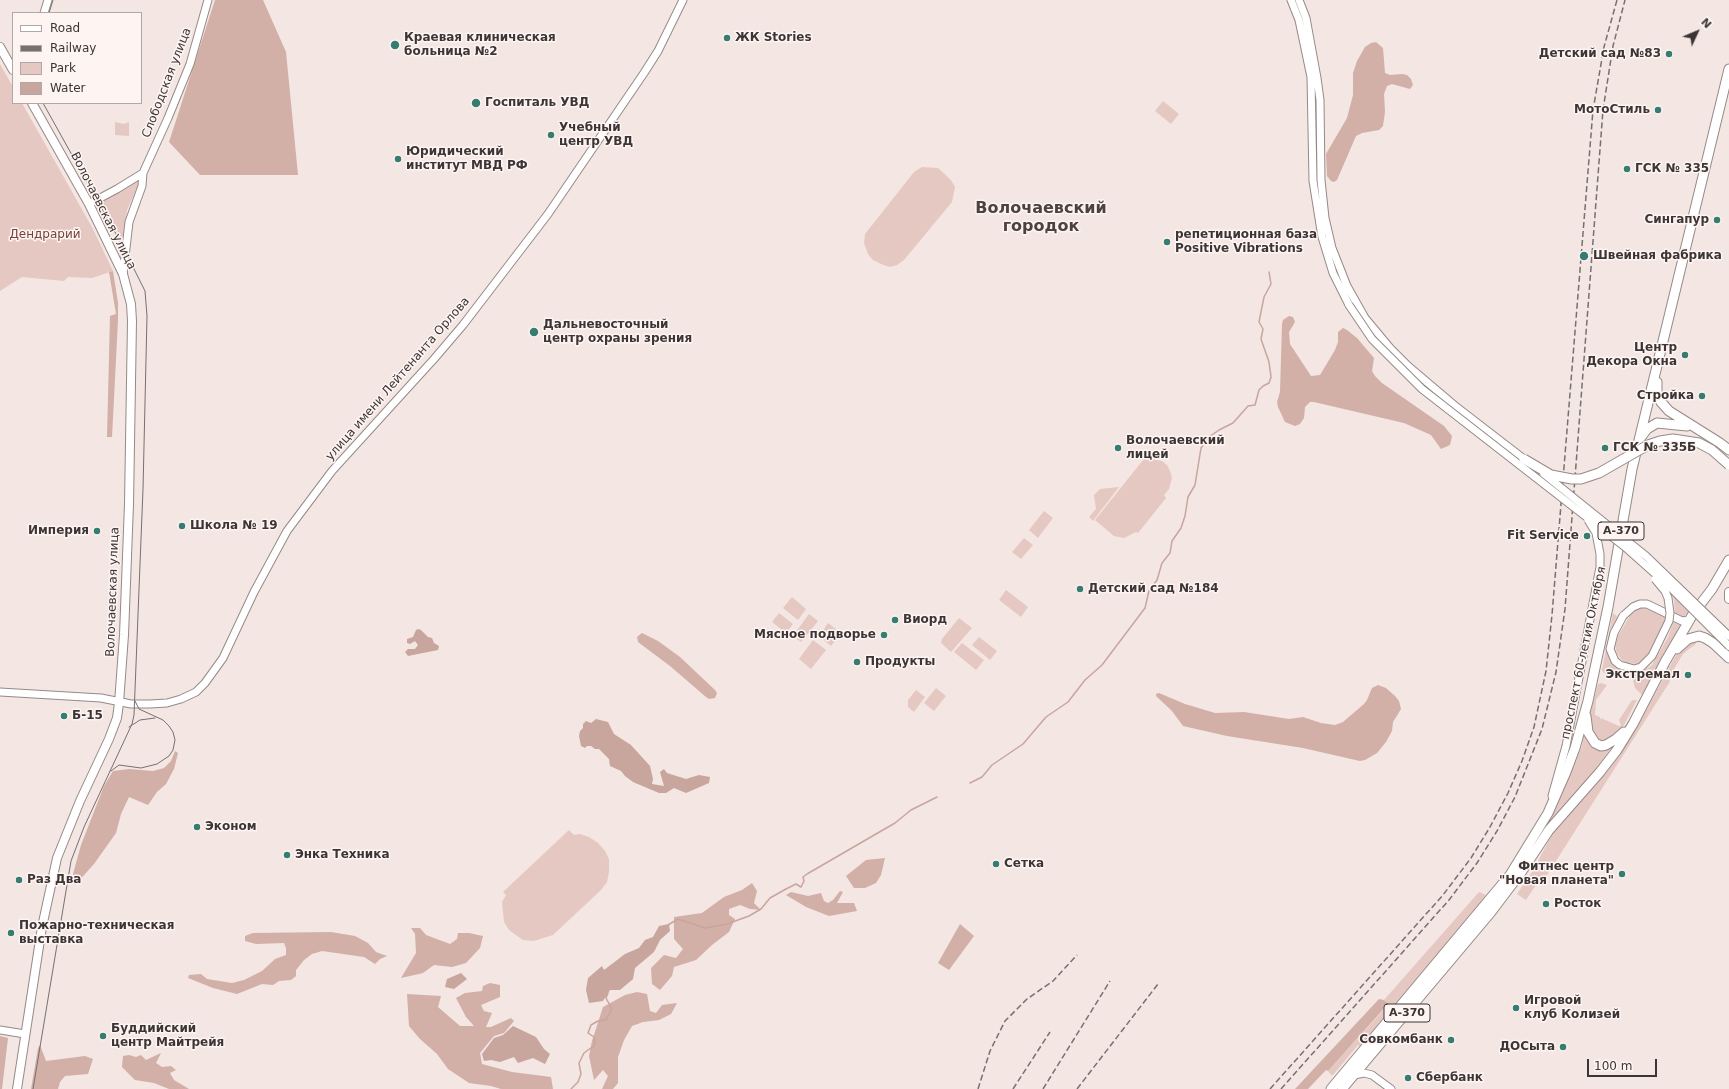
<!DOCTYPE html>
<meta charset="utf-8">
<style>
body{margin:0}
#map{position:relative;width:1729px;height:1089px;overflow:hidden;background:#f3e6e3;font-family:"DejaVu Sans",sans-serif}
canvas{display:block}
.legend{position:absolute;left:12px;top:12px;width:130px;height:92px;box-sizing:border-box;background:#fef4f2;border:1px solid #b0a8a6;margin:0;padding:5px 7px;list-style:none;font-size:12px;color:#3b3635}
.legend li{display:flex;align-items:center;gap:8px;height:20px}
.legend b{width:20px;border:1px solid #b0a8a6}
.north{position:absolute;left:1677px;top:12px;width:40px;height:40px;-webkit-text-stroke:3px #fef4f2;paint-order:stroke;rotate:46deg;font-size:11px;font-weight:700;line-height:16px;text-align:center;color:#3b3635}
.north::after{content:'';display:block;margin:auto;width:14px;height:18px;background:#3b3635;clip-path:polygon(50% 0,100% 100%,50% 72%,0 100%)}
.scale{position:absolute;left:1587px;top:1059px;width:70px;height:18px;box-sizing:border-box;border:2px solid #3b3635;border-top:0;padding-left:5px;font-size:12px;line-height:14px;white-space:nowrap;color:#3b3635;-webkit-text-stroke:3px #fef4f2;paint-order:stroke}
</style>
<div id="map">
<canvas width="1729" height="1089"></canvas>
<ul class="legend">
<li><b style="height:5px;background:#fff"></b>Road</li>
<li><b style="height:5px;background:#77706e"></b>Railway</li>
<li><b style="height:11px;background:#e6c8c2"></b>Park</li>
<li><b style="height:11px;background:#c8a59d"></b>Water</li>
</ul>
<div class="north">N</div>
<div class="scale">100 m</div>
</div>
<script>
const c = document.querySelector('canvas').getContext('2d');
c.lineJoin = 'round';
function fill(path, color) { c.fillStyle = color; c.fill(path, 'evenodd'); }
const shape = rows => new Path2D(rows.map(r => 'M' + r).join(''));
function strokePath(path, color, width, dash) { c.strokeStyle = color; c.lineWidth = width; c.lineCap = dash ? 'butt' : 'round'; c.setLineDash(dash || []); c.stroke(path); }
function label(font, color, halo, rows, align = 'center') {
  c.font = font + ' "DejaVu Sans",sans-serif'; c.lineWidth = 3; c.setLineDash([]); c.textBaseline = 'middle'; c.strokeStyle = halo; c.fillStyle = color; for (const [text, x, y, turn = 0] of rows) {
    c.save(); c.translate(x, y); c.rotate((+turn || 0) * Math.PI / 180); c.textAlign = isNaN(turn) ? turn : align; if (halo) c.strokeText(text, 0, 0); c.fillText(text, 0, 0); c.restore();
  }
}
fill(shape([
 [0,64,13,87,13,103,22,103,93,229,113,271,92,278,68,277,64,281,22,277,0,291],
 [1163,101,1179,114,1171,124,1155,111],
 [115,122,124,124,129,122,129,136,115,135],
 [922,167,938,168,951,180,955,187,952,202,904,260,897,265,890,267,881,264,873,260,868,254,864,243,865,234,914,172],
 [136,179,140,181,127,210,124,238,120,236,102,202],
 [1147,455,1151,459,1162,461,1167,465,1170,471,1172,478,1169,489,1164,495,1166,498,1138,533,1136,532,1124,538,1114,536,1095,520],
 [1119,487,1093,521,1089,517,1096,509,1094,495,1100,489],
 [1044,511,1053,518,1038,538,1029,530],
 [1024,538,1033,545,1021,559,1012,552],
 [1006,590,1028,607,1021,617,999,600],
 [1671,591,1690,610,1684,617,1675,616,1674,600],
 [792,597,806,609,798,620,783,608],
 [1642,607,1651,609,1667,617,1649,654,1644,662,1637,664,1626,663,1621,659,1617,653,1615,646,1618,636,1632,612],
 [779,613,793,624,786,633,772,622],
 [1613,613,1619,618,1608,644,1622,669,1632,672,1641,672,1652,665,1668,637,1674,621,1681,624,1642,695,1635,688,1633,680,1618,671,1611,676,1607,675,1603,672,1602,670],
 [809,614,818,621,801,642,793,636],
 [959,618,972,628,951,652,941,643,942,639],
 [828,623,841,633,831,646,819,636],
 [979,637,997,651,990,660,972,645],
 [813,640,826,650,811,669,799,659],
 [1697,640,1695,645,1689,649,1683,654,1675,667,1669,683,1542,883,1538,882,1526,900,1517,894,1532,872,1554,831,1565,815,1619,755,1636,729,1675,657,1680,650,1690,642],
 [962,643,984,660,976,670,954,652],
 [1601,683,1607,685,1596,700,1595,715,1600,717,1600,720,1601,718,1619,726,1621,725,1619,720,1632,700,1637,700,1624,725,1616,735,1603,742,1594,738,1589,718,1598,684],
 [936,688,946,696,934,711,924,703],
 [916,690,925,697,914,712,908,707,908,700],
 [1584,734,1592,746,1605,749,1611,748,1596,769,1544,828,1575,764,1582,746],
 [569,830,574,835,580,834,589,837,598,843,605,851,609,859,609,872,607,882,601,890,553,935,534,941,523,940,509,930,504,922,502,902,506,895,503,892],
 [1479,892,1486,895,1451,942,1448,941,1446,944,1447,945,1360,1047,1358,1045,1333,1075,1331,1075,1328,1071,1388,1005,1384,1000]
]), '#e6c8c2');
fill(shape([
 [215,0,263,0,286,52,298,175,200,175,169,142],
 [1376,42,1383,48,1385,73,1390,75,1402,74,1407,75,1411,79,1413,85,1410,89,1392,84,1387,86,1384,94,1385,112,1383,126,1379,130,1362,133,1356,136,1337,180,1334,182,1331,181,1327,176,1326,154,1347,118,1353,95,1353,73,1357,61,1365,47,1371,43],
 [113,271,118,303,118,320,112,437,107,437,110,316,116,314,109,272],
 [1289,316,1293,317,1295,322,1289,332,1290,344,1311,376,1320,375,1335,350,1338,342,1338,332,1343,328,1347,330,1357,338,1374,358,1372,371,1375,376,1382,383,1444,426,1452,436,1450,445,1441,449,1431,435,1404,423,1314,402,1310,402,1305,407,1304,418,1300,424,1295,426,1285,422,1278,407,1277,402,1280,392,1282,324,1283,320],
 [642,633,658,641,680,657,715,690,717,693,715,698,709,699,706,697,670,666,638,642,637,637],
 [1378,685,1386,688,1395,696,1399,701,1401,709,1393,722,1392,731,1386,742,1377,753,1365,760,1360,761,1303,748,1227,736,1183,726,1172,711,1156,696,1156,694,1159,693,1185,704,1215,713,1244,712,1289,719,1303,717,1321,723,1335,725,1343,722,1364,704,1367,700,1372,688],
 [175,751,178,753,174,769,166,784,157,792,148,805,129,797,121,814,116,833,94,864,75,885,73,874,81,845,104,786,113,771,129,769,153,771,164,768,171,761],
 [885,858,881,875,876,883,865,888,854,888,846,876,866,860],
 [752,883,757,891,754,903,761,910,750,909,740,905,729,909,729,915,735,919,729,932,712,945,696,960,674,967,672,976,660,990,652,984,651,968,664,955,676,958,683,949,674,939,674,917,702,913,724,897,742,890],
 [840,891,843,892,837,903,854,903,857,911,829,916,806,907,786,895,791,892,808,896,821,893,824,901,828,903,833,900],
 [960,924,974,936,949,970,938,963],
 [411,928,420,928,426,935,450,944,457,939,458,933,469,933,483,936,480,948,466,963,452,967,434,965,423,973,401,978,416,953,415,934],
 [331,932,355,936,368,943,376,952,387,956,380,959,375,964,364,957,322,951,312,954,304,960,296,970,296,976,291,980,279,981,273,985,262,984,237,994,213,988,188,978,189,975,201,974,207,979,232,983,244,980,262,971,275,959,286,955,286,948,284,943,256,944,245,941,245,936,253,933],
 [490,983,500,985,500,997,481,1005,484,1011,492,1013,486,1027,491,1027,511,1018,514,1021,504,1033,494,1036,480,1053,482,1064,512,1072,551,1077,553,1089,501,1089,491,1086,469,1083,448,1069,437,1054,420,1039,409,1026,407,994,441,996,438,1007,460,1026,474,1026,466,1017,456,998,465,993,482,991,483,986],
 [637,992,647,994,650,1011,656,1013,662,1005,677,1003,671,1014,659,1020,643,1022,632,1026,624,1040,618,1057,618,1083,613,1089,602,1089,608,1076,603,1070,594,1080,589,1056,592,1041,603,1007,625,995],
 [1379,999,1384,1000,1388,1004,1328,1071,1326,1070,1308,1089,1295,1089],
 [0,1036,8,1038,2,1089,0,1089],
 [40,1045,46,1061,85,1056,93,1059,88,1074,65,1076,60,1082,58,1089,31,1089,38,1048],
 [161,1053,156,1063,162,1067,171,1066,176,1070,170,1073,174,1080,189,1089,169,1089,154,1083,135,1080,122,1067,123,1056,129,1055,136,1057,141,1055,146,1060]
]), '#d2afa7');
fill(shape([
 [418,629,421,630,428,637,432,638,434,643,439,646,438,650,408,656,405,652,408,649,415,649,418,645,415,641,410,644,407,643,407,639,413,637,416,630],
 [596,719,608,722,614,734,631,745,650,766,653,779,652,784,664,786,660,772,664,769,667,773,686,779,699,775,710,777,709,783,686,793,674,788,666,793,659,793,633,782,625,776,621,771,610,766,609,759,599,749,595,749,591,746,587,746,585,748,581,746,579,736,580,731,583,728,583,724,586,721,591,723],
 [669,924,670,931,660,940,654,952,635,968,633,979,620,990,610,990,603,1001,589,1003,586,990,588,978,602,966,604,970,625,954,639,948,645,940,653,937,659,926],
 [461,973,467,979,454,989,445,987,447,979],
 [513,1026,536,1037,544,1049,550,1054,545,1064,533,1058,518,1063,514,1057,500,1062,491,1060,484,1061,482,1054,494,1038,503,1035]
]), '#c8a59d');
strokePath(shape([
 [970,783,982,777,992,765,1023,744,1046,717,1068,702,1085,680,1102,665,1145,608,1149,591,1157,580,1162,563,1170,553,1172,541,1181,528,1185,516,1188,497,1195,485,1201,448,1209,437,1219,430,1233,423,1248,406,1255,405,1259,390,1263,386,1269,383,1271,377,1269,362,1261,339,1263,329,1259,322,1264,297,1271,284,1269,272],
 [668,925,678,919,705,928,727,924,749,916,761,909,770,898,786,889,796,884,801,887,804,881,803,877,807,874,895,823,911,810,937,797],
 [571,1089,578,1082,581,1074,579,1063,584,1053,595,1045,594,1037,588,1033,591,1025,598,1021,606,1020,612,1009,606,998,608,993]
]), '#c8a59d', 1.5);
const secondary = shape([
 [1291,0,1299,20,1311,77,1313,181,1322,237,1333,273,1349,305],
 [1299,0,1306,18,1317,78,1320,100,1321,180,1325,218,1332,248,1347,286,1365,318,1390,348,1408,366,1454,405,1524,459],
 [44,13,48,0],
 [89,204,117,189,143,173],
 [123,274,129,222,142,186,143,173,168,118,190,64,208,0],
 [1623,616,1633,607,1640,604,1647,604,1682,621,1689,620,1691,617],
 [0,692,101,698,131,704,150,704,167,703,181,699,196,692,205,683,223,658,254,592,287,531,332,471,434,359,463,325,548,214,644,73,658,51,683,0],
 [1552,796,1566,746,1591,614],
 [0,1030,25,1034],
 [1354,1075,1364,1073,1372,1075,1391,1089]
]);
const primary = shape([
 [0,47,13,70],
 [1729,592,1729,599],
 [17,1089,42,927,57,858,80,801,109,739,117,718,119,703,124,635,129,504,132,321,131,304,123,274,89,204,32,103]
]);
const highway = shape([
 [1657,382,1657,394,1661,402,1669,411,1720,443,1729,450],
 [1641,437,1647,429,1657,423,1687,426],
 [1677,649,1688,639,1699,636,1705,638,1713,643,1729,658],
 [1586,716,1588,732,1595,743,1601,746,1606,745,1616,739,1624,732],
 [1331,1089,1510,875,1548,813,1566,772,1575,748,1588,701,1608,607,1632,469,1729,69],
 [1342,1089,1491,912,1522,871,1549,830,1600,772,1617,750,1633,724,1665,662,1693,614,1712,589,1729,560]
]);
strokePath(secondary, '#958a87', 9);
strokePath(primary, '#958a87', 10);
strokePath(highway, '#958a87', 11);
strokePath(secondary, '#fff', 7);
strokePath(primary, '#fff', 8);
strokePath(highway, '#fff', 9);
strokePath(shape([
 [49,13,53,0],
 [129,727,140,720,155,718],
 [111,771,119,765,141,768,157,764,169,756,173,750,175,740,173,732,169,726,163,720,139,709,135,701],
 [33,1089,71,861,84,827,132,724,134,715,143,489,147,316,145,291,121,243,43,103]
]), '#77706e', 1);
strokePath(shape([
 [978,1089,990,1051,1005,1021,1027,999,1053,981,1077,955],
 [1013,1089,1050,1032],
 [1043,1089,1110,981],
 [1077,1089,1158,984],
 [1270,1089,1443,895,1471,858,1490,827,1508,793,1522,761,1534,727,1546,671,1552,615,1593,110,1604,47,1617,0],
 [1281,1089,1449,900,1477,863,1497,831,1515,797,1542,729,1556,672,1565,609,1603,110,1613,46,1625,0]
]), '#77706e', 1.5, [6, 3]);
const secondaryBridge = shape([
 [1349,305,1372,339,1422,389,1625,547,1671,588,1729,646],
 [1544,474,1646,556,1729,636],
 [1588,520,1596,533,1600,554,1600,567,1591,614],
 [1623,616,1614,633,1610,649,1615,661,1620,665,1634,669,1641,667,1652,656,1669,621,1670,613,1668,598,1665,591,1655,579]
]);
const highwayBridge = shape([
 [1524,459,1551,475,1572,479,1581,479,1599,473,1648,445,1660,441,1673,439,1699,443,1712,450,1729,465]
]);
strokePath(secondaryBridge, '#958a87', 9, []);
strokePath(highwayBridge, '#958a87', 11, []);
strokePath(secondaryBridge, '#fff', 7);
strokePath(highwayBridge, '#fff', 9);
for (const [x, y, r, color] of [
 [727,38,4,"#377c71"],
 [395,45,5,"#377c71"],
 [1669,54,4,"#377c71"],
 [476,103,5,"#377c71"],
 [1658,110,4,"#377c71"],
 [551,135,4,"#377c71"],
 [398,159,4,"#377c71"],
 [1627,169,4,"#377c71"],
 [1717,220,4,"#377c71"],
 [1167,242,4,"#377c71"],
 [1584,256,5,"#377c71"],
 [534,332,5,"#377c71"],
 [1685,355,4,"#377c71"],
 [1702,396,4,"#377c71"],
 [1118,448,4,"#377c71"],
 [1605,448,4,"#377c71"],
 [182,526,4,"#377c71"],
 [97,531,4,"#377c71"],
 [1587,536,4,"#377c71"],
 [1080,589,4,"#377c71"],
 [895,620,4,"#377c71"],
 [884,635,4,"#377c71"],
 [857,662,4,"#377c71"],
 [1688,675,4,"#377c71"],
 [64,716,4,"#377c71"],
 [197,827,4,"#377c71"],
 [287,855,4,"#377c71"],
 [996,864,4,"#377c71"],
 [1622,874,4,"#377c71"],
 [19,880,4,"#377c71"],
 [1546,904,4,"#377c71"],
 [11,933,4,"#377c71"],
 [1516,1008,4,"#377c71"],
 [103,1036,4,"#377c71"],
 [1451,1040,4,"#377c71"],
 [1563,1047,4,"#377c71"],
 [1408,1078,4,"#377c71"]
]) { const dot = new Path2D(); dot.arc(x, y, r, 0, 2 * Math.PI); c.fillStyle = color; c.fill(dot); strokePath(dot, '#fef4f2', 1.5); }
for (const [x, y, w] of [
 [1621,531,46],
 [1407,1013,46]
]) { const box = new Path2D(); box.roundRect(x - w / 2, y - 9, w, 18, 3); c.fillStyle = '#fef4f2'; c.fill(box); strokePath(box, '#3b3635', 1); }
label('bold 11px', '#3b3635', null, [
 ["А-370",1621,531],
 ["А-370",1407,1013]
]);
label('bold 12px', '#3b3635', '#fef4f2', [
 ["Краевая клиническая",404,38],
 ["больница №2",404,52],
 ["ЖК Stories",735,38],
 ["Детский сад №83",1661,54,"right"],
 ["Госпиталь УВД",485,103],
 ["МотоСтиль",1650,110,"right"],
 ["Учебный",559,128],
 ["центр УВД",559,142],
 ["Юридический",406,152],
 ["институт МВД РФ",406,166],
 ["ГСК № 335",1635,169],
 ["Сингапур",1709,220,"right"],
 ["репетиционная база",1175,235],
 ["Positive Vibrations",1175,249],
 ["Швейная фабрика",1593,256],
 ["Дальневосточный",543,325],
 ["центр охраны зрения",543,339],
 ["Центр",1677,348,"right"],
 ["Декора Окна",1677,362,"right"],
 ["Стройка",1694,396,"right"],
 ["Волочаевский",1126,441],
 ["лицей",1126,455],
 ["ГСК № 335Б",1613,448],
 ["Школа № 19",190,526],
 ["Империя",89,531,"right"],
 ["Fit Service",1579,536,"right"],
 ["Детский сад №184",1088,589],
 ["Виорд",903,620],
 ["Мясное подворье",876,635,"right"],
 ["Продукты",865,662],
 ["Экстремал",1680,675,"right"],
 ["Б-15",72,716],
 ["Эконом",205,827],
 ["Энка Техника",295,855],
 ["Сетка",1004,864],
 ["Фитнес центр",1614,867,"right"],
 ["\"Новая планета\"",1614,881,"right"],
 ["Раз Два",27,880],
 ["Росток",1554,904],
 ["Пожарно-техническая",19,926],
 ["выставка",19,940],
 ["Игровой",1524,1001],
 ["клуб Колизей",1524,1015],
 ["Буддийский",111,1029],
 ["центр Майтрейя",111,1043],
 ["Совкомбанк",1443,1040,"right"],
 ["ДОСыта",1555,1047,"right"],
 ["Сбербанк",1416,1078]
], 'left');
label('12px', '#3b3635', '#fef4f2', [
 ["Слободская улица",167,83,-69],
 ["Волочаевская улица",103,211,63],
 ["улица имени Лейтенанта Орлова",398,379,-49],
 ["Волочаевская улица",113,592,-88],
 ["проспект 60-летия Октября",1584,653,-78]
]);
label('12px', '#764239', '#fef4f2', [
 ["Дендрарий",45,235]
]);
label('bold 16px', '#4c423f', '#fef4f2', [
 ["Волочаевский",1041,209],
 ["городок",1041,227]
]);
</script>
